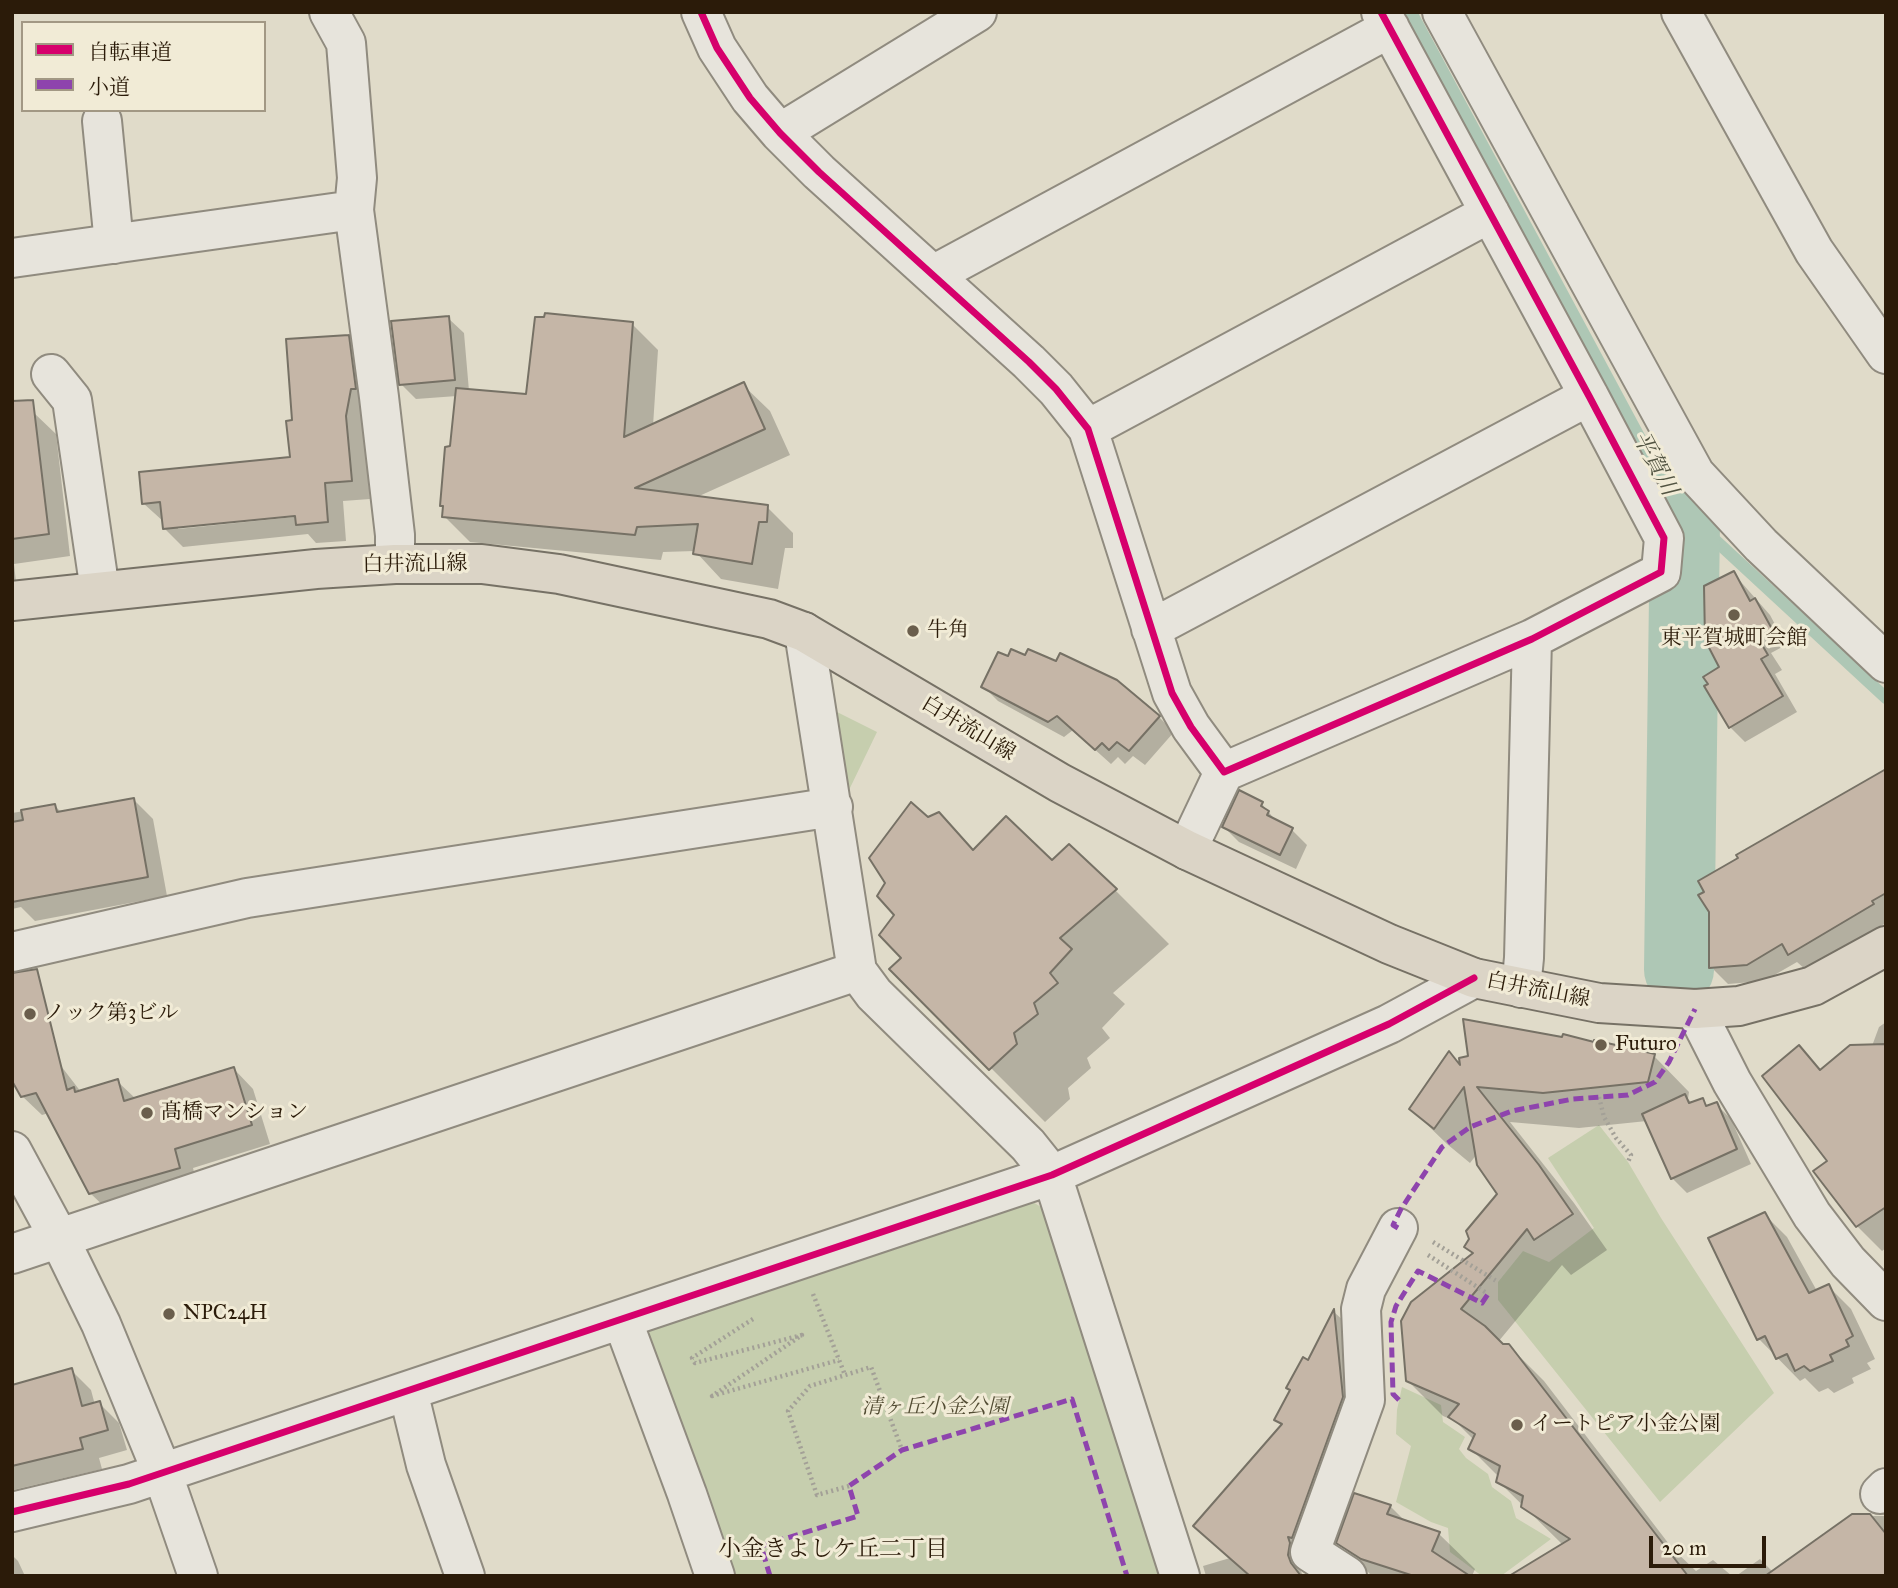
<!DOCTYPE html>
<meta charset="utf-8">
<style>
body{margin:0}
#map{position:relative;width:1898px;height:1588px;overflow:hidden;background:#e0dbc9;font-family:"IM FELL Great Primer","Noto Serif JP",serif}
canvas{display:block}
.frame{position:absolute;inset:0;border:14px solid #2b1b09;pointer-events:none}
.legend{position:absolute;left:21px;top:21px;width:245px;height:91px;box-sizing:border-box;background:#f1ebd6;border:2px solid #a29884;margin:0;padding:9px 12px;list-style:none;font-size:21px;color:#2b1b09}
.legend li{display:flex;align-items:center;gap:14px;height:35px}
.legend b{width:35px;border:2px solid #a29884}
.scale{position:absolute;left:1649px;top:1536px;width:117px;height:32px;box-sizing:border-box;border:4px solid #2b1b09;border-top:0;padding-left:9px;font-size:21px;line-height:24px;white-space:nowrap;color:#2b1b09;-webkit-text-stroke:5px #f1ebd6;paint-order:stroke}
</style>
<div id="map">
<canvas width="1898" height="1588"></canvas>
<div class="frame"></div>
<ul class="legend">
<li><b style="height:9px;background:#d6006c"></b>自転車道</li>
<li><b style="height:9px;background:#8e44ad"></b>小道</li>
</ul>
<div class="scale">20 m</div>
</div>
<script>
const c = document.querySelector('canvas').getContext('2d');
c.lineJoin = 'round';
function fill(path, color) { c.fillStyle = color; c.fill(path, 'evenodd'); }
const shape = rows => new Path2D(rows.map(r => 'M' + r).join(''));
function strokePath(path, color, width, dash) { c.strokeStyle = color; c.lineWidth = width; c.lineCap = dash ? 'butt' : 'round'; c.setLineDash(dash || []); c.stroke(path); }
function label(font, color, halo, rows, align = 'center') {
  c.font = font + ' "IM FELL Great Primer","Noto Serif JP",serif'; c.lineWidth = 6; c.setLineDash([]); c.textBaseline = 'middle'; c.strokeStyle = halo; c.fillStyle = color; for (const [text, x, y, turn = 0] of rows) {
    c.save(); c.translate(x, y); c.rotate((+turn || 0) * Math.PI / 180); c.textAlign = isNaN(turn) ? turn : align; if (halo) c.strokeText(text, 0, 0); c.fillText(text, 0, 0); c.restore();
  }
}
fill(shape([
 [837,712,877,732,849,790],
 [1599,1125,1628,1162,1661,1218,1774,1393,1660,1502,1498,1300,1498,1282,1523,1251,1549,1262,1594,1228,1548,1158],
 [1028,1199,1049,1212,1169,1576,726,1576,642,1347,653,1325],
 [1402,1387,1441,1405,1443,1422,1465,1437,1459,1449,1466,1458,1488,1474,1492,1487,1511,1501,1516,1518,1551,1539,1501,1576,1482,1576,1450,1552,1448,1528,1431,1522,1396,1502,1411,1446,1396,1434,1397,1410]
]), '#c6ceae');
fill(shape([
 [448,318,464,333,469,391,528,396,632,324,658,350,653,426,743,385,770,411,790,455,697,497,767,507,793,533,793,548,785,548,778,589,721,579,695,551,663,552,661,560,470,542,444,516,445,508,442,505,457,396,416,399,401,384],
 [348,336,367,355,370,408,364,436,370,499,343,501,346,541,316,543,308,534,183,547,164,528,164,522,143,503,291,458,294,422],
 [303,513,304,516,178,529,178,526],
 [33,412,56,434,70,556,14,564,16,582,12,583,12,414],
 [1734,574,1770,615,1786,645,1771,653,1782,670,1775,674,1797,712,1745,742,1730,727,1721,668],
 [1026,657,1057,663,1159,717,1174,732,1145,765,1133,756,1125,764,1118,757,1111,764,1073,730,1064,737,998,701,983,686,1009,658],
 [1886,771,1886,923,1806,970,1797,962,1764,981,1728,984,1711,967,1740,859],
 [134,800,153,819,167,896,35,921,21,907,12,909,12,813,55,806,62,813],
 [1262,804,1276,821,1292,830,1307,845,1296,869,1239,842,1224,827],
 [939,814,975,851,1052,863,1115,890,1169,944,1113,993,1125,1004,1102,1028,1110,1038,1087,1058,1091,1068,1068,1088,1070,1099,1045,1122,892,969,904,959,896,915,927,819],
 [12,1002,81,1092,117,1081,136,1099,234,1069,253,1089,270,1144,193,1168,198,1187,110,1212,90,1193,49,1113,42,1115,22,1096],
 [1886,1022,1886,1248,1882,1251,1857,1226,1830,1161,1799,1047,1822,1071,1872,1046,1879,1027],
 [1449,1054,1462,1067,1654,1056,1689,1092,1688,1099,1693,1104,1702,1100,1709,1107,1716,1104,1731,1119,1751,1164,1687,1193,1672,1178,1647,1121,1579,1128,1510,1122,1574,1203,1607,1250,1571,1275,1562,1265,1498,1342,1502,1346,1508,1345,1544,1381,1672,1548,1696,1571,1713,1560,1732,1576,1512,1576,1563,1545,1498,1481,1499,1477,1470,1448,1474,1440,1455,1421,1443,1416,1407,1380,1474,1255,1466,1247,1499,1194,1477,1154,1470,1163,1447,1144,1411,1109],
 [1764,1214,1787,1237,1817,1291,1828,1286,1851,1309,1875,1359,1867,1363,1871,1369,1852,1378,1854,1383,1834,1393,1828,1388,1819,1392,1805,1378,1800,1381,1759,1339,1711,1239],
 [1334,1312,1346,1323,1355,1410,1302,1557,1300,1569,1303,1576,1206,1576,1203,1566,1230,1558,1282,1426,1276,1420],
 [71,1370,91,1390,95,1405,99,1403,119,1423,127,1450,99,1458,102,1469,13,1490,17,1507,12,1508,12,1387],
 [1390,1506,1406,1522,1439,1534,1475,1569,1472,1576,1372,1576,1339,1543],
 [1853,1516,1886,1516,1886,1576,1736,1576,1760,1559,1773,1572],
 [12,1555,18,1561,25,1576,12,1576]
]), '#0003');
strokePath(shape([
 [1411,12,1685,522,1702,528,1886,698]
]), '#aec7b5', 12);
strokePath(shape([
 [1679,970,1685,522]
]), '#aec7b5', 70);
const building = shape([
 [545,313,633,322,624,437,744,382,765,429,635,488,768,505,767,522,759,522,752,564,693,554,698,524,637,527,635,535,442,517,443,506,440,506,445,447,450,446,456,388,526,394,535,317,544,317,545,313],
 [449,316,455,380,399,385,391,321,449,316],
 [349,335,356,389,351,389,346,416,352,481,325,483,328,522,296,525,295,516,163,529,160,502,142,504,139,472,290,457,286,421,292,420,286,339,349,335],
 [33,400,49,534,12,539,12,401,33,400],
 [1734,571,1750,601,1755,598,1772,629,1758,638,1768,655,1761,659,1783,696,1729,728,1704,686,1708,684,1703,677,1719,667,1705,640,1704,586,1734,571],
 [1011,649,1025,655,1028,649,1056,661,1060,653,1117,680,1160,716,1129,751,1117,742,1109,750,1102,743,1095,750,1057,716,1048,722,981,687,998,652,1008,656,1011,649],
 [1886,769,1886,893,1872,901,1874,904,1788,955,1782,944,1747,965,1709,968,1709,912,1698,895,1704,892,1698,881,1738,858,1736,855,1886,769],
 [1239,790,1263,802,1261,806,1269,811,1267,815,1293,828,1280,855,1222,827,1239,790],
 [134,798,148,877,12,902,12,822,23,820,21,810,55,804,57,812,134,798],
 [911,802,928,817,939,812,973,850,1006,816,1052,860,1069,844,1117,889,1060,938,1072,949,1050,973,1058,983,1034,1003,1038,1014,1014,1033,1017,1044,989,1070,889,969,901,958,879,935,894,915,877,896,885,883,869,858,911,802],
 [37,969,67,1090,74,1087,75,1092,118,1079,124,1101,234,1067,252,1125,175,1149,180,1168,89,1194,36,1093,21,1097,12,1081,12,973,37,969],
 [1463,1019,1562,1037,1563,1034,1594,1042,1594,1040,1655,1054,1648,1082,1543,1093,1477,1087,1539,1165,1573,1214,1534,1240,1527,1229,1461,1309,1485,1326,1503,1344,1509,1344,1688,1576,1509,1576,1570,1539,1521,1507,1523,1496,1496,1482,1500,1466,1468,1449,1475,1434,1448,1417,1459,1404,1406,1381,1401,1321,1411,1302,1473,1253,1464,1247,1469,1239,1466,1231,1497,1194,1477,1165,1464,1087,1434,1129,1409,1109,1449,1051,1460,1065,1459,1058,1468,1056,1463,1019],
 [1886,1044,1886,1207,1856,1227,1813,1171,1827,1161,1762,1076,1799,1045,1820,1070,1850,1045,1886,1044],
 [1685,1094,1689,1103,1703,1098,1706,1106,1717,1102,1737,1149,1671,1179,1642,1114,1685,1094],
 [1765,1212,1809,1293,1829,1284,1853,1336,1846,1340,1849,1346,1830,1355,1833,1361,1810,1371,1804,1366,1795,1371,1787,1354,1776,1359,1765,1336,1757,1340,1708,1238,1765,1212],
 [1334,1309,1343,1397,1292,1538,1288,1537,1290,1543,1288,1555,1291,1563,1301,1576,1250,1576,1193,1526,1282,1424,1274,1420,1290,1390,1286,1388,1303,1357,1308,1360,1334,1309],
 [72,1368,82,1406,100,1401,108,1430,80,1438,83,1449,12,1466,12,1385,72,1368],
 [1354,1493,1391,1505,1387,1514,1440,1532,1432,1551,1470,1576,1414,1576,1361,1559,1336,1543,1354,1493],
 [1852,1514,1870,1514,1886,1534,1886,1576,1765,1576,1852,1514]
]);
fill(building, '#c5b6a7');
strokePath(building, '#767165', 2);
const minor = shape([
 [329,12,346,43,357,178,354,210,379,397,395,535,395,564],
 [701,12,717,48,750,98,780,133,819,172,1029,362,1056,389,1088,429,1172,693,1191,727,1224,772,1532,639,1661,572,1664,538,1589,396,1381,12],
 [1442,12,1695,474,1761,545,1886,663],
 [1681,12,1814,251,1886,354],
 [102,121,114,244],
 [780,133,977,12],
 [12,258,354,210],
 [933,275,1390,28],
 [51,374,72,400,100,591],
 [1088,429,1490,213],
 [1151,629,1589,396],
 [804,632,857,971,874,994,1028,1145,1052,1175,1180,1576],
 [1187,850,1224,772],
 [12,952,247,898,833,807],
 [1521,988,1524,958,1532,639],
 [1695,1009,1732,1082,1812,1215,1848,1262,1886,1301],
 [12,1151,59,1238,101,1324,162,1472,198,1576],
 [12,1254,857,971],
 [622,1319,687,1494,715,1576],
 [408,1391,426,1465,465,1576],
 [1880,1494,1886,1488],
 [12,1512,129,1484,1052,1175,1389,1024,1474,978],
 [1347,1576,1310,1552,1365,1400,1361,1309,1366,1289,1398,1228]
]);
const major = shape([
 [12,601,316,569,395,564,482,564,559,574,769,619,804,632,1060,783,1187,850,1389,944,1474,978,1599,1003,1695,1009,1739,1006,1813,986,1886,946]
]);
strokePath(minor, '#908b7f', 42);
strokePath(major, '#767165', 42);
strokePath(shape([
 [1599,1097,1604,1117,1616,1138,1631,1155,1628,1162],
 [1433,1242,1498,1282],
 [1428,1255,1488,1294],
 [813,1294,845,1375],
 [753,1319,692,1358,695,1363,802,1335,712,1396,839,1360],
 [849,1486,817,1495,788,1411,810,1386,871,1367,902,1450]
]), '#a3a097', 4.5, [2, 3.5]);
strokePath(minor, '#e7e4dc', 38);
strokePath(major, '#dbd4c6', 38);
strokePath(shape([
 [1398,1228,1393,1225,1401,1209,1442,1147,1470,1127,1512,1111,1573,1099,1628,1095,1655,1082,1669,1062,1695,1009],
 [1399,1400,1393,1394,1391,1322,1396,1306,1418,1271,1482,1303,1488,1294],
 [770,1576,761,1546,858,1516,849,1486,902,1450,1072,1399,1127,1576]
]), '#8e44ad', 5, [10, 5]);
strokePath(shape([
 [701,12,717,48,750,98,780,133,819,172,1029,362,1056,389,1088,429,1172,693,1191,727,1224,772,1532,639,1661,572,1664,538,1589,396,1381,12],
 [12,1512,129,1484,1052,1175,1389,1024,1474,978]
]), '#d6006c', 7);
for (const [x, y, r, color] of [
 [1734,615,7,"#6a5e4c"],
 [913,631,7,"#6a5e4c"],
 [30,1014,7,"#6a5e4c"],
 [1601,1045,7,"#6a5e4c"],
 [147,1113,7,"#6a5e4c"],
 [169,1314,7,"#6a5e4c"],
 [1517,1425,7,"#6a5e4c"]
]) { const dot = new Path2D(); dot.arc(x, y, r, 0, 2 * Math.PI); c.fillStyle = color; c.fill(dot); strokePath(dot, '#f1ebd6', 2.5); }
label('21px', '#2b1b09', '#f1ebd6', [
 ["白井流山線",415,565,-1],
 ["白井流山線",968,729,31],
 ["白井流山線",1538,991,11]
]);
label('21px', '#2b1b09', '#f1ebd6', [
 ["牛角",927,631],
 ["東平賀城町会館",1734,639,"center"],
 ["ノック第3ビル",44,1014],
 ["Futuro",1615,1045],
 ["髙橋マンション",161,1113],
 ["NPC24H",183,1314],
 ["イートピア小金公園",1531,1425]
], 'left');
label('italic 21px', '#534d34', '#f1ebd6', [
 ["清ヶ丘小金公園",935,1408]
]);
label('italic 23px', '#525442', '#f1ebd6', [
 ["平賀川",1654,464,62]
]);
label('23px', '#2b1b09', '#f1ebd6', [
 ["小金きよしケ丘二丁目",833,1550]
]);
</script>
